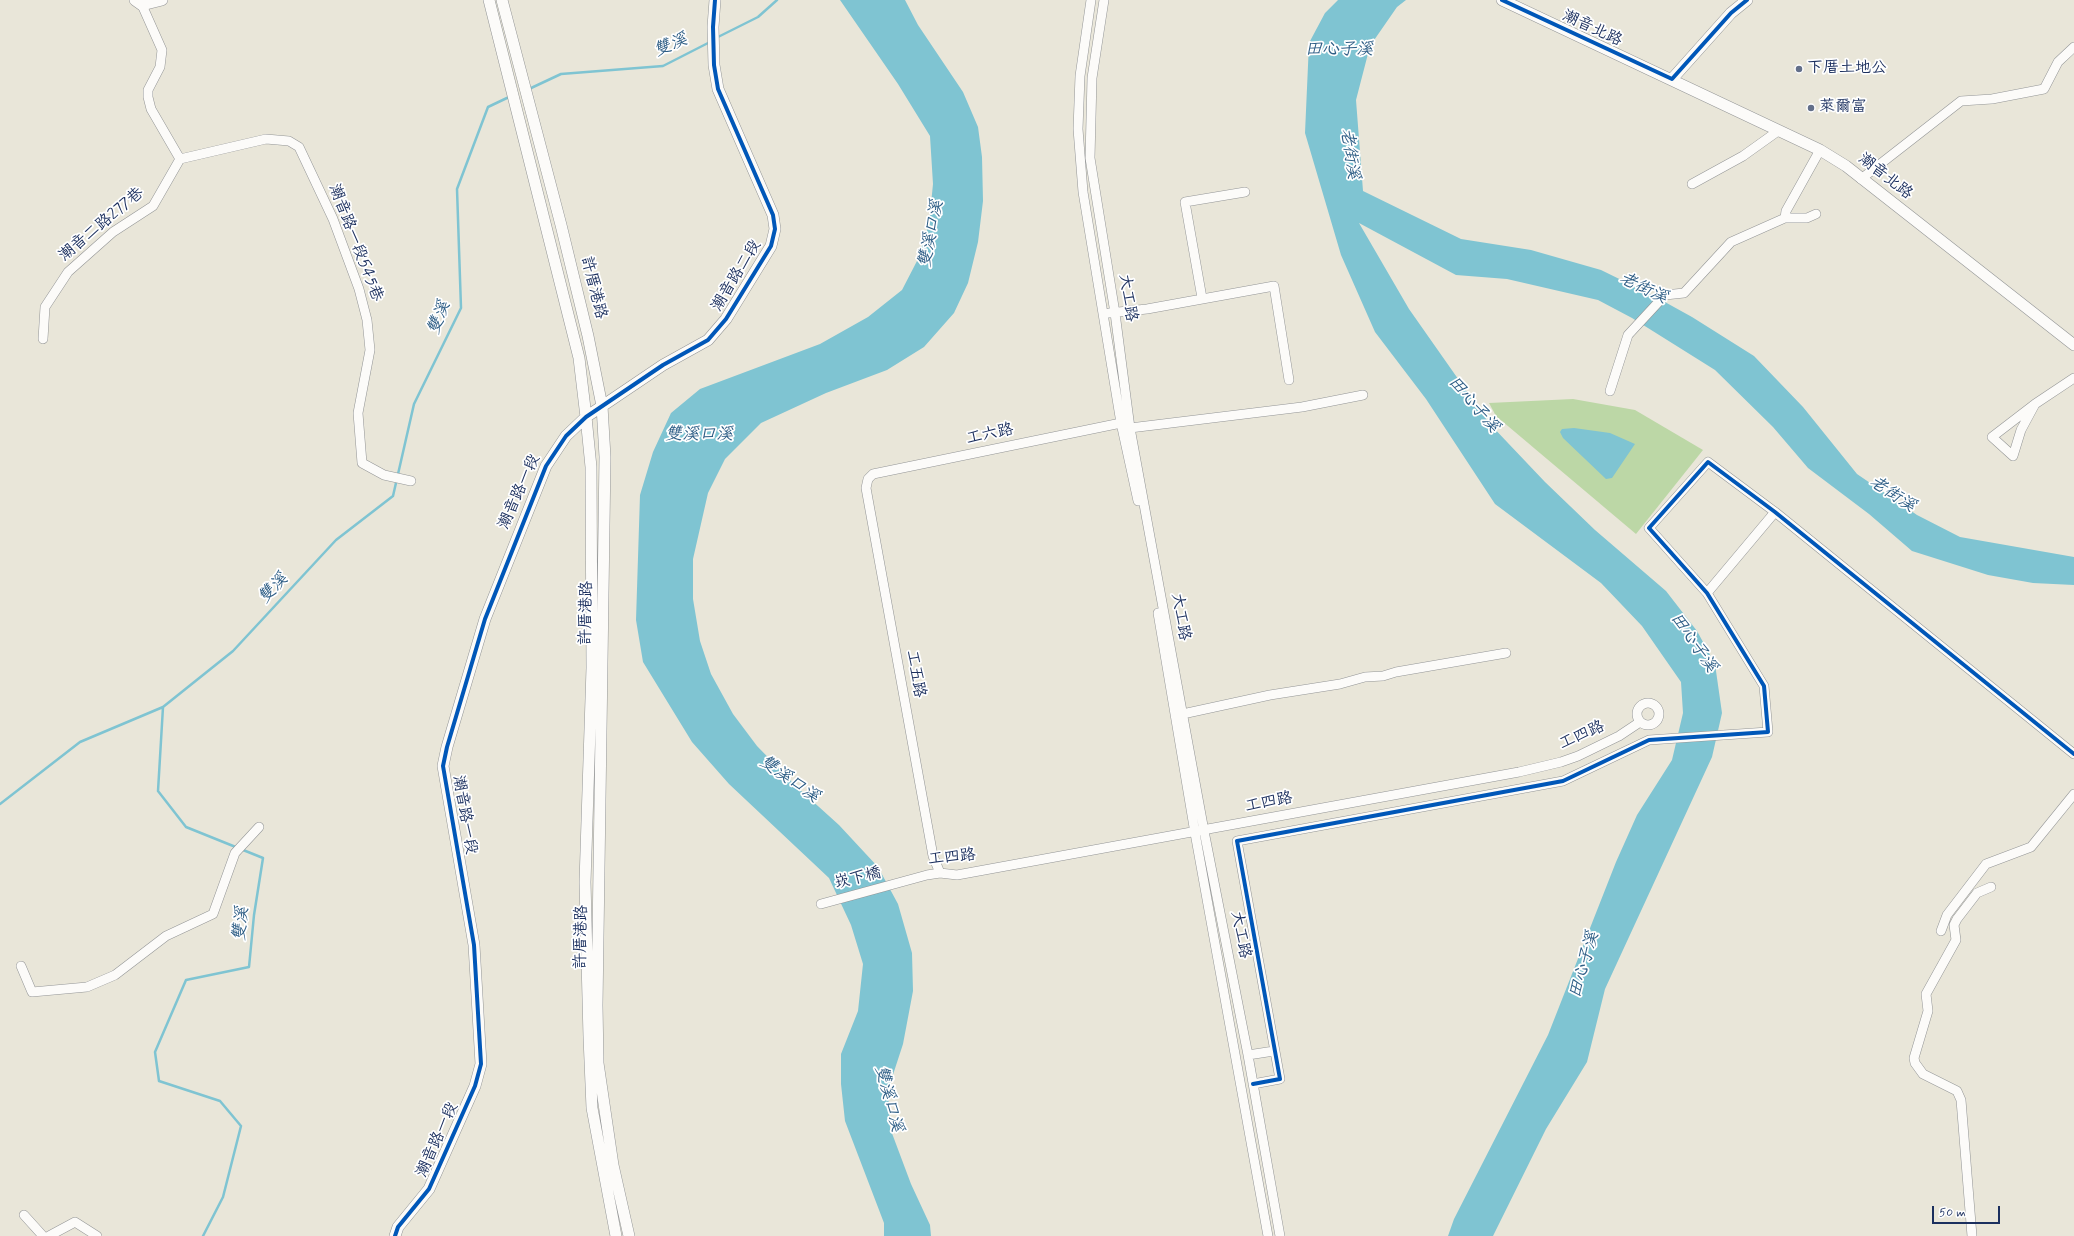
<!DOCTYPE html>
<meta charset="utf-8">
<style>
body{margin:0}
#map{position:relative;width:2074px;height:1236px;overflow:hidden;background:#e9e6d9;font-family:Mynerve,sans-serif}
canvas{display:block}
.scale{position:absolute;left:1932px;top:1206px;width:68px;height:18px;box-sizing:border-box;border:2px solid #1b2f5e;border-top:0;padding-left:5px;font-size:12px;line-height:14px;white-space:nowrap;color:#1b2f5e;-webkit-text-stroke:3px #fff;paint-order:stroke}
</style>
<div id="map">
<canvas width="2074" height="1236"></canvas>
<div class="scale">50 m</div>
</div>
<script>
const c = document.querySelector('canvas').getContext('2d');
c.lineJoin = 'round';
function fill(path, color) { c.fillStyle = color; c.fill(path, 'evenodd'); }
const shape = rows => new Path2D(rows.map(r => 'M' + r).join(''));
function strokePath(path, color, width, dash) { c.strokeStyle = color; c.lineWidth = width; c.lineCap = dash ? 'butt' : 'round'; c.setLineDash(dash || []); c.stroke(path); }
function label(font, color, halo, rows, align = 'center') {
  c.font = font + ' Mynerve,"LXGW WenKai TC",sans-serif'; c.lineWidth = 3.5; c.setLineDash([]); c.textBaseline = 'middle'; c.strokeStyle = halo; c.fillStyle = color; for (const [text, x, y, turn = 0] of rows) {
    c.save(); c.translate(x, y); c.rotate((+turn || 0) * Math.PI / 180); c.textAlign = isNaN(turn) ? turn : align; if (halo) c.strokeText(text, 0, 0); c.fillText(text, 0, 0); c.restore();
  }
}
fill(shape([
 [1573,399,1635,410,1703,450,1636,534,1496,416,1489,403]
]), '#bcd7a6');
fill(shape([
 [840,0,905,0,918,25,963,92,978,127,982,157,983,201,978,242,968,283,954,313,924,347,887,370,826,393,761,423,725,459,708,493,693,559,693,599,700,641,711,674,733,714,757,746,798,788,839,825,878,867,898,904,912,953,913,991,903,1044,888,1090,890,1128,911,1184,930,1225,931,1236,884,1236,884,1223,845,1121,841,1084,841,1054,858,1011,863,964,851,925,829,878,729,784,692,742,643,662,636,620,640,495,653,452,671,413,700,389,820,344,868,317,902,290,917,261,929,224,933,184,930,136,898,84],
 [1338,0,1406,0,1397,7,1370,46,1356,100,1363,191,1461,239,1531,250,1601,270,1654,296,1692,317,1754,356,1803,407,1857,474,1917,515,1960,537,2074,557,2074,585,2033,583,1988,575,1912,551,1869,514,1808,468,1773,427,1715,370,1632,318,1598,300,1507,279,1456,275,1359,223,1409,309,1489,423,1545,482,1595,530,1666,591,1697,631,1715,664,1722,713,1712,757,1605,989,1587,1062,1546,1129,1493,1236,1448,1236,1454,1219,1548,1035,1616,862,1637,815,1672,760,1683,713,1681,682,1642,626,1601,583,1495,504,1426,399,1375,332,1341,255,1305,133,1309,43,1325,13],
 [1574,428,1610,433,1635,444,1612,478,1606,479,1563,438,1560,432,1562,429]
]), '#7fc4d2');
strokePath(shape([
 [716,38,758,17,777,0],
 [529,89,561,74,663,66,710,42],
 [0,804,80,742,163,707],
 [203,1236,223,1197,241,1126,220,1101,159,1081,155,1052,186,980,249,967,254,915,263,858,186,827,158,791,163,707,233,651,336,540,393,496,414,404,461,308,457,189,488,107,509,97]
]), '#7fc4d2', 2.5);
const minor = shape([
 [1091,0,1080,76,1078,129,1083,192,1121,423,1138,501],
 [1104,0,1092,78,1090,158,1115,313,1130,428,1204,831,1248,1055,1280,1236],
 [142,5,162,50,160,67,148,90,148,97,151,109,180,159],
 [180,159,266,139,289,141,299,147,333,219,359,289,367,320,370,350,358,413,362,463,384,475,411,481],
 [1861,179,1961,101,1992,99,2044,89,2058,62,2074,47],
 [1692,184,1743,156,1778,131],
 [1785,218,1786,211,1820,150],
 [1202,298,1185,202,1245,192],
 [1109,313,1147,309,1274,286,1289,380],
 [43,339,45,307,68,272,113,232,153,206,180,159],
 [1610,391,1628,335,1665,295,1684,293,1731,242,1785,218,1807,218,1816,214],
 [2035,404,2021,430,2013,456,1992,437,2035,404,2074,378],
 [1130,428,1302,407,1363,395],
 [1707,593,1775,512],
 [1158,613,1195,833,1268,1236],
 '1637 714a11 11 0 1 1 22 0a11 11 0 1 1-22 0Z',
 [1178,715,1270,695,1340,684,1365,677,1383,676,1396,672,1506,653],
 [940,873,933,856,866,488,868,479,873,474,1121,423],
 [821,904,927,875,940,873,957,875,1519,772,1561,762,1578,756,1619,736,1640,722],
 [1941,931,1947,915,1986,864,2031,847,2074,794],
 [21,966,32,992,87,987,115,975,166,936,213,914,235,853,259,827],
 [1248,1055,1274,1051],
 [1253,1084,1280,1079,1237,841,1563,781,1649,740,1768,732,1764,686,1707,593,1649,528,1708,462,1775,512,2074,754],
 [24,1215,43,1236],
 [49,1236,75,1222,97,1236],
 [1972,1236,1961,1100,1957,1091,1923,1074,1915,1063,1914,1058,1928,1011,1926,994,1956,940,1954,925,1957,919,1977,893,1991,887]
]);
const tertiary = shape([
 [135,0,142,5,162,0],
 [489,0,579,358,586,417,591,467,592,668,585,882,589,1037,592,1108,616,1236],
 [502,0,561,225,588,336,602,406,605,457,597,1005,598,1063,613,1165,629,1236],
 [1502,0,1820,150,1846,166,2074,345],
 [1672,79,1731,13,1747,0],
 [395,1236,398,1227,429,1189,475,1086,481,1064,474,945,443,766,447,747,485,619,546,466,566,436,586,417,663,365,708,340,726,319,771,246,775,229,773,215,718,89,714,65,713,27,715,0]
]);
strokePath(minor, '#939596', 10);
strokePath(tertiary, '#939596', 12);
strokePath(minor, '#fcfbf9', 9);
strokePath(tertiary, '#fcfbf9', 11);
strokePath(shape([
 [1502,0,1672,79,1731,13,1747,0],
 [1253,1084,1280,1079,1237,841,1563,781,1649,740,1768,732,1764,686,1707,593,1649,528,1708,462,1775,512,2074,754],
 [395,1236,398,1227,429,1189,475,1086,481,1064,474,945,443,766,447,747,485,619,546,466,566,436,586,417,663,365,708,340,726,319,771,246,775,229,773,215,718,89,714,65,713,27,715,0]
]), '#0057b8', 4);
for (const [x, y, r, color] of [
 [1799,69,4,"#636f89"],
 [1811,108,4,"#636f89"]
]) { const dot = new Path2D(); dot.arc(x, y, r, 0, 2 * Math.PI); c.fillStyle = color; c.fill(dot); strokePath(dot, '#fff', 1.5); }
label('16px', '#1b2f5e', '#fff', [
 ["潮音北路",1592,29,25],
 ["潮音北路",1885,177,38],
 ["潮音二路277巷",102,225,-40],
 ["潮音路一段545巷",355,243,69],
 ["潮音路二段",737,276,-59],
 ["許厝港路",593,288,76],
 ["大工路",1127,298,81],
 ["工六路",990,435,-12],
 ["潮音路一段",520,492,-66],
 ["許厝港路",587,613,-89],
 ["大工路",1180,617,80],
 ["工五路",915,674,80],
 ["工四路",1582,736,-24],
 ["工四路",1269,803,-11],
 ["潮音路一段",464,815,80],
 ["工四路",952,858,-6],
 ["崁下橋",858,879,-14],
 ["大工路",1240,935,79],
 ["許厝港路",582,937,-89],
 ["潮音路一段",438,1140,-66]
]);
label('16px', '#1b2f5e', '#fff', [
 ["下厝土地公",1807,69],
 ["萊爾富",1819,108]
], 'left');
label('italic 17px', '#2e5e86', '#fff', [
 ["雙溪",671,46,-23],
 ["田心子溪",1339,50],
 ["老街溪",1349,154,81],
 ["雙溪口溪",932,234,-79],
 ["老街溪",1643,289,25],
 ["雙溪",440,318,-69],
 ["田心子溪",1473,405,49],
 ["雙溪口溪",699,435],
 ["老街溪",1892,495,33],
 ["雙溪",274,589,-47],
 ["田心子溪",1693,643,55],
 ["雙溪口溪",789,780,35],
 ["雙溪",242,924,-84],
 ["田心子溪",1585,965,-74],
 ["雙溪口溪",888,1099,75]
]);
</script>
